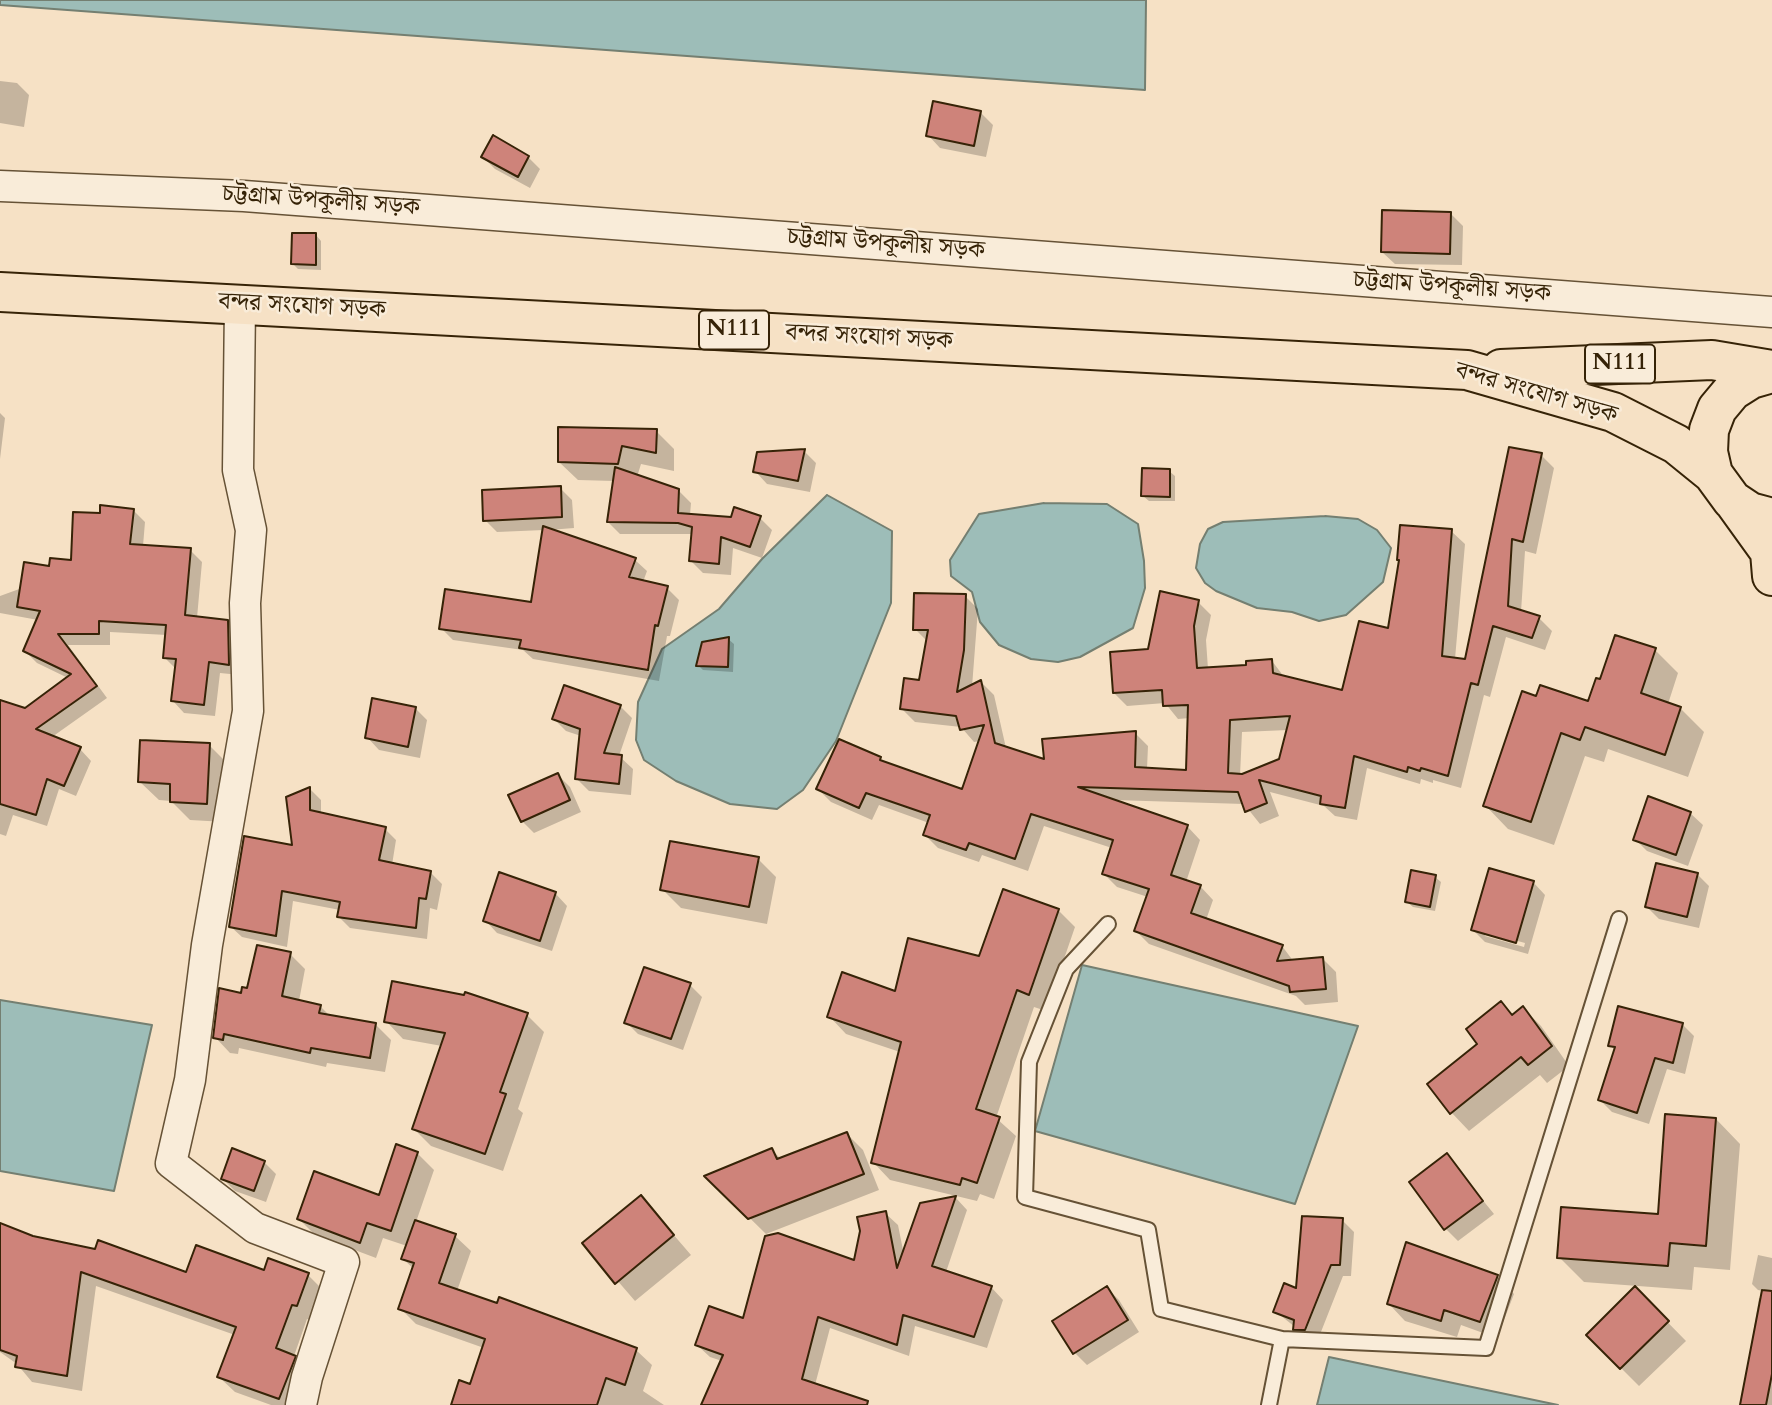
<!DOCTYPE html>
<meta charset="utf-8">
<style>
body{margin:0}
canvas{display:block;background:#f6e1c5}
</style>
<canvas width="1772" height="1405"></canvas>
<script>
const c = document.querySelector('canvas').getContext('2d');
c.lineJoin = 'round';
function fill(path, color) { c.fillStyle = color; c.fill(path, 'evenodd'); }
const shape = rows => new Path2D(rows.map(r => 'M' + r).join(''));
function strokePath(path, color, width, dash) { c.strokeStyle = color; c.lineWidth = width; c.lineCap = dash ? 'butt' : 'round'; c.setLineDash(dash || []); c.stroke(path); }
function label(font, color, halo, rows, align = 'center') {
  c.font = font + ' Cardo,"Noto Serif Bengali",serif'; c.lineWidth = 5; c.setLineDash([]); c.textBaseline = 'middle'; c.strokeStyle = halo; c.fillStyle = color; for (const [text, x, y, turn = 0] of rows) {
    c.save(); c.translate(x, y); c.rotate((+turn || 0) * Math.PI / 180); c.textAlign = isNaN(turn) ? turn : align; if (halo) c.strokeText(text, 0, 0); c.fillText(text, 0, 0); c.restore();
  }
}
const water = shape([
 [0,0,1146,0,1145,90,0,5,0,0],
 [827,495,892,531,891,603,836,741,803,790,777,809,730,804,676,781,644,760,636,740,638,702,662,649,719,609,762,559,827,495],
 [1044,503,1107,504,1138,524,1144,561,1145,588,1133,628,1080,657,1058,662,1031,659,999,645,980,622,972,592,951,576,950,560,979,514,1044,503],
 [1325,516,1358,519,1377,530,1391,548,1383,582,1346,615,1319,621,1292,612,1257,608,1216,591,1205,583,1196,568,1200,544,1208,529,1223,522,1325,516],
 [1082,965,1358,1026,1295,1204,1035,1131,1082,965],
 [0,1000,152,1025,114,1191,0,1171,0,1000],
 [1329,1357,1558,1405,1317,1405,1329,1357]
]);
fill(water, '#9dbdb8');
strokePath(water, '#747f71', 2);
fill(shape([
 [0,81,17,83,29,95,24,127,0,123],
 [981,113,993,125,986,157,940,148,928,135],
 [483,157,528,157,540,169,530,188,495,169],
 [1451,214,1463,226,1462,265,1395,264,1382,252],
 [316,235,321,241,321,270,298,269,293,264],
 [0,413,5,418,0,459],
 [656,431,674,449,674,471,641,464,637,477,678,490,691,503,690,515,760,518,772,530,762,558,733,548,731,575,703,573,691,561,693,534,620,534,608,522,614,481,578,480,559,462],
 [804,451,816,463,810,492,767,484,755,471],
 [1541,455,1554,468,1536,554,1525,551,1521,612,1539,618,1552,631,1545,650,1506,637,1490,697,1484,695,1461,788,1433,780,1433,783,1421,779,1420,784,1367,768,1357,820,1335,816,1324,806,1270,792,1279,816,1260,824,1244,804,1113,800,1187,826,1200,840,1186,882,1200,886,1213,900,1206,920,1282,946,1294,962,1323,959,1336,972,1338,1002,1305,1005,1296,996,1149,944,1136,931,1148,897,1117,887,1104,874,1112,848,1044,826,1028,871,982,855,979,862,938,848,925,835,929,823,879,805,872,820,831,802,818,789,840,741,886,764,964,791,980,741,974,742,961,727,915,722,902,709,921,682,928,642,915,629,965,596,978,609,972,687,981,682,994,695,1006,748,1045,762,1135,733,1148,746,1147,769,1188,772,1190,718,1178,719,1165,703,1127,706,1114,693,1198,602,1211,615,1206,640,1208,669,1248,666,1272,661,1285,678,1343,692,1389,630,1451,531,1465,544,1455,659,1466,661],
 [1288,730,1280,760,1240,776,1242,732],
 [1169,471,1175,476,1175,501,1149,501,1143,496],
 [560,488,572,500,574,528,549,530,635,560,647,571,643,582,667,588,679,600,670,636,667,636,659,681,533,659,523,650,453,640,441,628,532,604,544,530,497,532,485,520],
 [133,510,145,522,143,546,190,550,202,562,197,618,227,621,239,633,240,675,220,673,215,716,184,713,173,701,176,669,164,657,167,635,110,632,110,645,68,645,107,698,52,737,80,749,91,761,76,796,59,789,47,826,13,815,6,836,0,834,0,707,25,710,68,678,37,663,25,651,38,620,0,613,0,596,22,588,51,568,73,562,101,515],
 [728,639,734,644,733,672,703,670,698,665],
 [1655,650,1678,673,1668,704,1680,708,1704,732,1688,777,1608,749,1604,762,1585,756,1554,845,1508,829,1485,805,1537,698,1589,703,1601,681],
 [620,706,632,718,619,756,633,769,631,795,589,791,576,778,581,736,566,731,554,719],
 [415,708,427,720,420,758,379,750,367,737],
 [209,745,228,764,225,822,190,820,171,801,159,800,140,782],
 [558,775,570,787,581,812,534,833,522,821],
 [310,789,321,800,321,814,385,829,396,840,392,865,430,872,442,884,437,910,430,908,427,939,350,928,339,917,340,910,293,901,287,947,242,937,230,926,295,847],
 [1690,813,1703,825,1688,866,1647,851,1635,839],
 [758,859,776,877,767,924,681,908,662,889],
 [1697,874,1709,886,1699,928,1659,919,1647,907],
 [1435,877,1441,882,1435,911,1413,907,1407,902],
 [1533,882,1545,895,1528,954,1485,942,1473,930],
 [1485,932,1525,943,1524,947,1485,936],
 [555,893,567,906,552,951,497,933,485,920],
 [1058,910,1075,927,1046,1011,1034,1007,996,1118,1016,1136,994,1199,980,1194,977,1201,890,1180,873,1162,900,1052,846,1034,829,1016,896,993,981,958],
 [290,954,305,969,299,1001,320,1006,331,1017,375,1024,391,1040,385,1072,327,1063,326,1067,239,1048,238,1054,230,1053,215,1037,242,995],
 [690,985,702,997,683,1050,638,1034,626,1022],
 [1501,1004,1513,1016,1523,1008,1541,1026,1569,1066,1547,1083,1540,1075,1469,1131,1451,1112],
 [527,1015,544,1032,518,1109,523,1113,503,1171,431,1146,414,1129,442,1046,403,1039,386,1021],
 [1682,1024,1694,1036,1685,1074,1667,1069,1649,1124,1612,1112,1600,1100,1616,1051,1610,1045],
 [1716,1119,1740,1144,1730,1270,1694,1267,1692,1290,1584,1282,1559,1257,1659,1216],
 [847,1134,863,1150,879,1190,766,1234,707,1176,772,1150,781,1159],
 [397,1147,418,1154,434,1170,416,1222,455,1236,471,1251,457,1291,636,1350,652,1365,643,1391,664,1405,453,1405,471,1387,484,1348,416,1324,401,1309,414,1269,403,1259,407,1246,383,1238,376,1258,315,1235,299,1219,380,1197],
 [1447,1156,1494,1214,1458,1241,1446,1229],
 [264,1162,276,1174,266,1202,235,1191,223,1179],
 [641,1197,691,1255,635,1301,585,1243],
 [956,1198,967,1210,946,1272,991,1287,1003,1300,987,1348,915,1326,909,1356,830,1328,815,1385,868,1405,703,1405,722,1361,710,1357,697,1345,855,1262,885,1213,898,1225,904,1255,921,1205],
 [1342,1220,1354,1232,1351,1276,1343,1276,1317,1342,1307,1341,1295,1327,1275,1311,1298,1290],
 [0,1225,32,1238,188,1274,265,1272,308,1275,323,1290,312,1321,307,1319,294,1356,310,1372,298,1405,271,1405,235,1392,219,1377,235,1335,96,1286,82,1391,32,1382,17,1364,0,1352],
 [1758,1255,1772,1258,1772,1293,1758,1290,1752,1284],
 [1497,1277,1514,1294,1497,1338,1461,1325,1457,1337,1405,1321,1389,1304],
 [1107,1288,1119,1300,1139,1332,1087,1365,1075,1353],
 [1635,1289,1686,1341,1639,1386,1588,1335],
 [1759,1298,1772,1300,1772,1405,1741,1405]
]), '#0003');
const building = shape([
 [933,101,981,111,974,146,926,136,933,101],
 [493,135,529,156,518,177,481,157,493,135],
 [1382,210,1451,212,1450,254,1381,252,1382,210],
 [292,233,316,233,316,265,291,264,292,233],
 [558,427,657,429,656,453,622,446,618,464,558,462,558,427],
 [1509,447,1542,453,1523,542,1512,539,1508,606,1540,616,1532,638,1493,626,1478,685,1471,683,1448,776,1421,768,1420,771,1408,767,1407,772,1354,756,1345,808,1320,804,1321,796,1259,780,1267,803,1245,812,1238,792,1078,787,1188,825,1171,875,1201,885,1191,913,1283,945,1277,961,1323,957,1326,989,1290,992,1289,986,1134,931,1149,889,1102,874,1113,840,1031,814,1015,859,969,843,966,850,923,835,930,815,866,793,859,808,816,789,839,739,881,757,880,760,962,789,984,725,960,730,956,716,900,709,904,678,919,680,928,630,913,630,914,593,966,594,964,650,957,692,981,680,995,743,1044,759,1042,739,1136,731,1135,767,1186,770,1188,705,1163,706,1162,690,1113,693,1110,652,1148,649,1160,591,1199,600,1194,626,1197,668,1246,665,1246,661,1272,659,1273,673,1342,690,1359,621,1388,628,1399,560,1397,560,1400,525,1452,529,1442,656,1465,659,1509,447],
 [1290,716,1279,759,1242,774,1228,773,1230,720,1290,716],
 [805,449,798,481,753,472,757,452,805,449],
 [615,467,679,489,678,513,731,517,734,507,761,516,750,547,721,537,719,564,689,561,692,527,678,523,607,522,615,467],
 [1142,468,1170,469,1170,497,1141,496,1142,468],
 [561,486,562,517,483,521,482,490,561,486],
 [100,505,134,509,130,544,191,548,185,615,228,620,229,665,209,662,204,705,171,701,176,659,163,658,166,625,99,621,99,634,58,634,97,686,36,729,81,747,64,786,47,779,36,815,0,804,0,700,25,708,71,674,23,651,40,611,17,607,24,562,49,566,50,558,71,560,73,512,100,513,100,505],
 [543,526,636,558,629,577,668,586,658,626,655,625,648,670,519,648,521,640,439,629,445,589,531,602,543,526],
 [1615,635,1656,648,1641,693,1681,707,1665,755,1585,727,1580,740,1561,733,1531,822,1483,806,1522,691,1536,696,1540,685,1588,701,1596,678,1600,679,1615,635],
 [729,637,728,667,696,666,702,642,729,637],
 [564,685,621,705,604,753,622,755,619,784,575,779,580,729,552,719,564,685],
 [372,698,416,707,408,747,365,738,372,698],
 [140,740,210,743,207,804,170,802,170,784,138,782,140,740],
 [558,773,570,800,521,822,508,795,558,773],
 [310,787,310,810,386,827,379,860,431,871,426,899,419,898,416,928,337,917,340,902,282,891,276,936,229,927,244,836,292,845,286,797,310,787],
 [1648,796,1691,812,1676,855,1633,840,1648,796],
 [670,841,759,857,749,907,660,890,670,841],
 [1656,863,1698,873,1687,917,1645,907,1656,863],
 [1489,868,1534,881,1516,943,1471,930,1489,868],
 [1411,870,1436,875,1430,907,1405,902,1411,870],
 [499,872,556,892,540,941,483,921,499,872],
 [1003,889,1059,909,1029,995,1017,990,976,1109,1000,1117,977,1183,962,1178,960,1185,871,1163,901,1042,827,1017,842,972,895,991,908,938,979,956,1003,889],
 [257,945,291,952,282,996,321,1005,319,1013,376,1023,370,1058,311,1048,310,1053,224,1034,223,1040,213,1038,219,988,241,993,242,987,247,988,257,945],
 [644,967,691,983,671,1039,624,1023,644,967],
 [392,981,464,995,465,992,528,1013,500,1092,506,1094,485,1154,412,1129,445,1033,384,1022,392,981],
 [1501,1001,1512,1015,1523,1006,1552,1046,1528,1065,1521,1057,1450,1114,1427,1084,1477,1044,1466,1029,1501,1001],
 [1618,1006,1683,1023,1673,1063,1655,1058,1637,1113,1598,1100,1615,1047,1608,1046,1618,1006],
 [1665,1114,1716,1118,1706,1246,1670,1243,1668,1266,1557,1258,1561,1207,1658,1214,1665,1114],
 [847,1132,864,1174,748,1219,704,1176,772,1148,777,1159,847,1132],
 [396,1144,418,1152,391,1231,367,1223,360,1243,297,1219,314,1171,379,1195,396,1144],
 [232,1148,265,1161,254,1191,221,1179,232,1148],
 [1447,1153,1483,1201,1444,1230,1409,1182,1447,1153],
 [641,1195,674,1235,615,1284,582,1243,641,1195],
 [956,1196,932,1266,992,1286,974,1337,903,1315,897,1345,818,1317,802,1379,868,1401,867,1405,701,1405,723,1355,695,1345,709,1306,743,1318,765,1236,778,1233,854,1260,860,1231,857,1217,886,1211,897,1268,920,1203,956,1196],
 [1302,1216,1343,1218,1340,1265,1331,1265,1305,1330,1293,1330,1294,1320,1273,1312,1284,1283,1296,1288,1302,1216],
 [415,1220,456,1234,439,1283,497,1303,499,1297,637,1348,625,1385,606,1378,597,1405,451,1405,459,1380,470,1384,485,1339,398,1309,414,1263,401,1259,415,1220],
 [0,1223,33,1236,95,1249,98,1240,186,1272,196,1245,264,1270,268,1258,309,1273,297,1306,292,1305,276,1348,296,1356,279,1399,217,1377,236,1327,81,1272,67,1376,15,1367,17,1356,0,1350,0,1223],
 [1406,1242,1498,1275,1480,1322,1444,1310,1441,1321,1387,1304,1406,1242],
 [1107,1286,1128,1320,1073,1354,1052,1321,1107,1286],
 [1635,1286,1669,1321,1620,1369,1586,1335,1635,1286],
 [1762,1290,1772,1291,1772,1374,1766,1405,1740,1405,1762,1290]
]);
fill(building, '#ce837a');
strokePath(building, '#362307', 2);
const service = shape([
 [1108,924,1066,969,1029,1062,1025,1197,1148,1230,1161,1309,1282,1339,1486,1348,1619,919],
 [1269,1405,1282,1339]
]);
const minor = shape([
 [0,186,244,196,1772,312],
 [240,304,238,470,251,530,245,603,248,711,207,945,190,1080,171,1163,255,1228,344,1262,307,1377,301,1405]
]);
const trunk = shape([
 [0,292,1467,370,1613,412,1676,444,1713,474],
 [1501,369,1712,360,1772,370],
 [1772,373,1751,379,1732,391,1717,409,1709,430,1708,452,1713,474,1732,500,1750,512,1772,518],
 [1734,502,1770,552,1772,576]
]);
strokePath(service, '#665236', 18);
strokePath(minor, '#665236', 33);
strokePath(trunk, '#362307', 42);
strokePath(service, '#f9ecd9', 14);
strokePath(minor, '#f9ecd9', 30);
strokePath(trunk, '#f6e1c5', 38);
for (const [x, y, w] of [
 [734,330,70],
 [1620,364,70]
]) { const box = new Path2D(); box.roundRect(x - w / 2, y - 19.5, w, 39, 5); c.fillStyle = '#f9ecd9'; c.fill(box); strokePath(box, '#362307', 2); }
label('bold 23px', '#362307', null, [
 ["N111",734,330],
 ["N111",1620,364]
]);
label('24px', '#362307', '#f9ecd9', [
 ["চট্টগ্রাম উপকূলীয় সড়ক",321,202,4],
 ["চট্টগ্রাম উপকূলীয় সড়ক",886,245,4],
 ["চট্টগ্রাম উপকূলীয় সড়ক",1452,288,4],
 ["বন্দর সংযোগ সড়ক",302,307,3],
 ["বন্দর সংযোগ সড়ক",869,338,3],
 ["বন্দর সংযোগ সড়ক",1536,394,16]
]);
</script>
